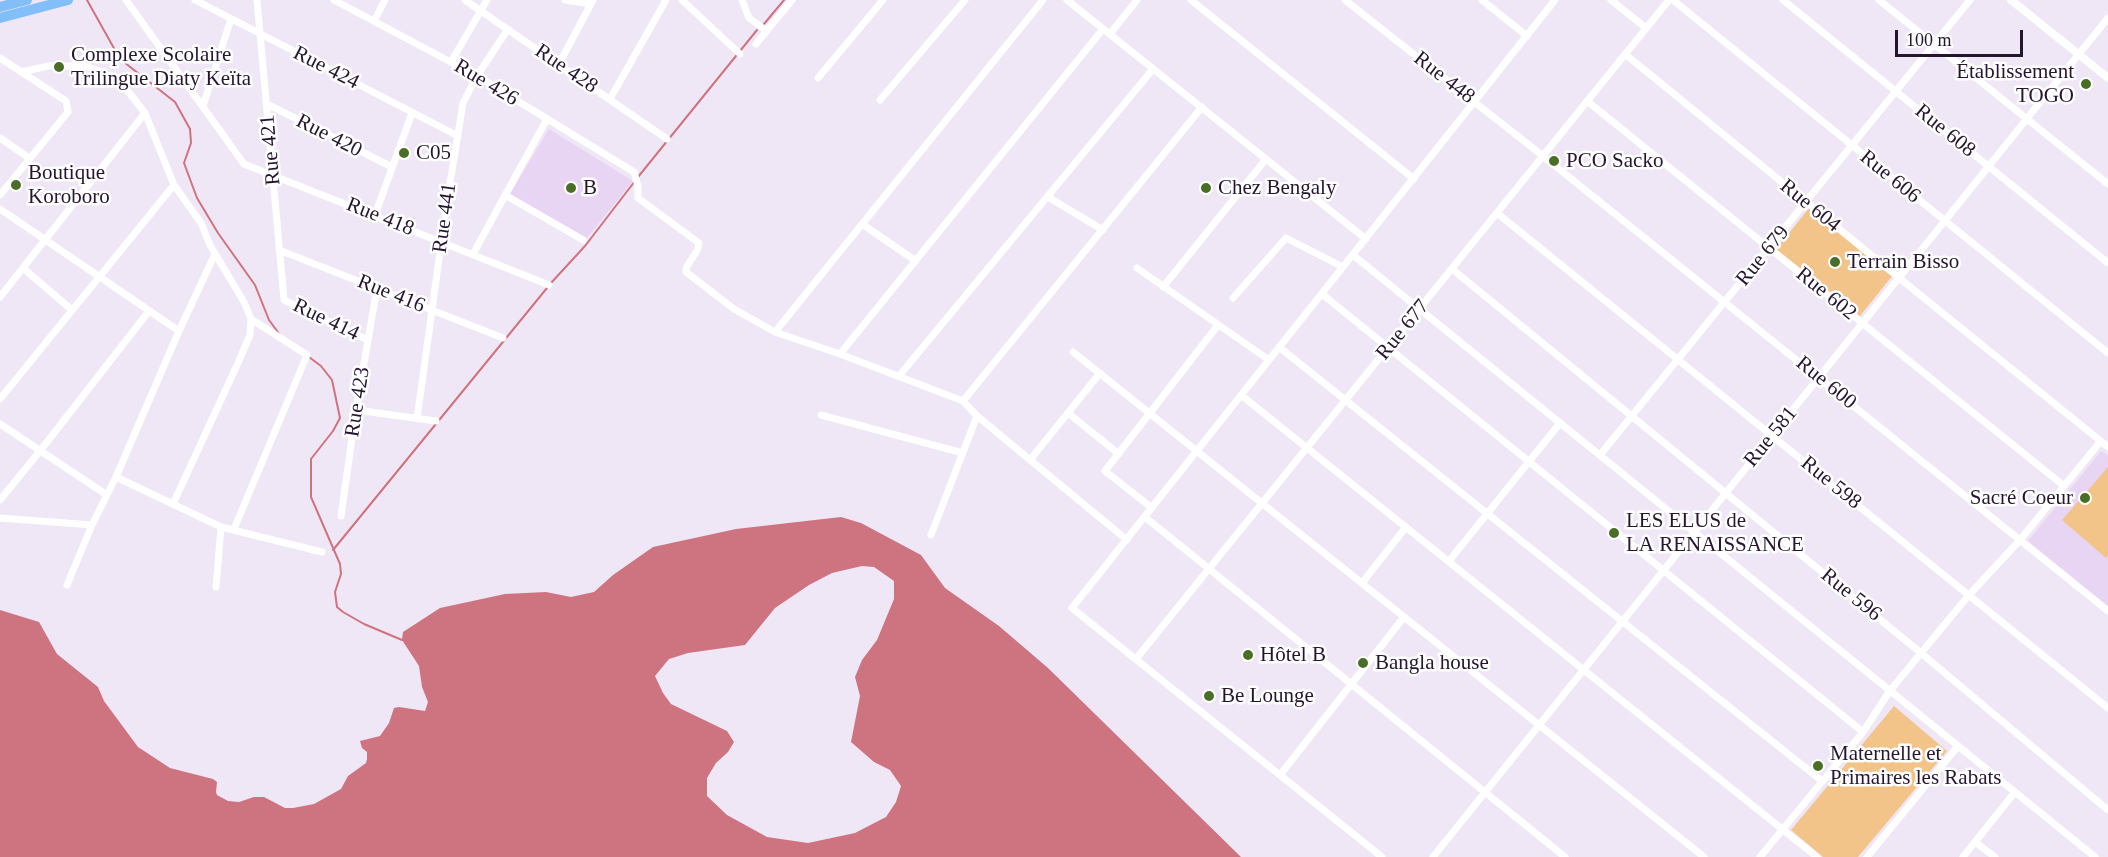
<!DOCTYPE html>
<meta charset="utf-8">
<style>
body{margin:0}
#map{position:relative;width:2108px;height:857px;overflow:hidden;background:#efe7f5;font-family:"Times New Roman",serif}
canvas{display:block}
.scale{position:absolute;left:1895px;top:30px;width:128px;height:27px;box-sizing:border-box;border:3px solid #25152f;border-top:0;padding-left:8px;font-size:18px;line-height:21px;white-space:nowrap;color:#25152f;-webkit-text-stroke:4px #fff;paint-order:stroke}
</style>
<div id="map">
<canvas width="2108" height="857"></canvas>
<div class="scale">100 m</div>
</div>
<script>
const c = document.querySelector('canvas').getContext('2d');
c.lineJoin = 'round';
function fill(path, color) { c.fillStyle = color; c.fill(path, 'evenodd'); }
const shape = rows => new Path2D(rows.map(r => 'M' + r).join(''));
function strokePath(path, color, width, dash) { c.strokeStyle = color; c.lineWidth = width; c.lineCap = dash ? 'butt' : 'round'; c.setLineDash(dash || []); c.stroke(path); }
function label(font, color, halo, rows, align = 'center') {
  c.font = font + ' "Times New Roman",serif'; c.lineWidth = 5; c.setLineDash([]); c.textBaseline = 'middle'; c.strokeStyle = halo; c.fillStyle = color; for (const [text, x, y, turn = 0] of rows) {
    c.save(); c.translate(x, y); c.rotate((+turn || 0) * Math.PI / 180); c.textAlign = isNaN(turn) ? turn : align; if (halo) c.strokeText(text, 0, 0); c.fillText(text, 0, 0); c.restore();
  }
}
fill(shape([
 [549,129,633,181,587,238,510,194],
 [2101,451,2108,455,2108,606,2028,541]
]), '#e8d5f4');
fill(shape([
 [1810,207,1893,275,1860,316,1776,249],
 [2108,467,2108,555,2106,558,2062,520],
 [1894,706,1947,751,1858,857,1823,857,1791,830]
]), '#f3c48a');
fill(shape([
 [841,517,861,523,921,555,945,588,999,626,1048,668,1241,857,0,857,0,610,39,622,57,654,98,687,104,701,138,747,170,768,213,779,217,782,216,792,217,795,228,801,239,802,254,797,264,797,285,808,293,808,314,804,341,789,348,776,366,763,367,759,367,752,362,748,360,741,380,736,389,723,394,708,399,707,425,711,428,702,422,687,419,666,402,640,403,632,440,608,505,594,546,592,571,597,594,592,613,575,653,547,736,529],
 [862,566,874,567,894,581,894,599,877,640,862,660,855,677,860,696,851,742,874,762,890,770,901,786,896,802,886,817,855,833,808,843,767,837,727,815,707,796,707,778,716,763,728,752,734,742,727,731,671,704,663,693,655,676,669,659,688,653,745,645,775,608,809,585,832,573]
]), '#ce7380');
strokePath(shape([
 [87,0,120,59,175,102,190,129,191,143,184,163,197,198,218,233,255,285,269,320,280,335],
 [764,24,784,0],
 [638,177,757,30],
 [551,283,585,246,635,181],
 [309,357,321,366,332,380,340,418,333,431,311,459,311,497,340,564,341,574,335,592,337,607,343,612,364,624,402,640,404,638],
 [333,550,547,288]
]), '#ce7380', 2);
strokePath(shape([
 [126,0,244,164,549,285],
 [195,0,458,136],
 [257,0,284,300,368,340],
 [334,0,477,76,634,172,638,186,638,198,699,243,698,249,686,268,686,272,734,309,775,332,840,354,963,401,977,416,1127,540],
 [465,0,667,139],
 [565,0,591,4],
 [682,0,740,54],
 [742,0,749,18,767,31],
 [1067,0,1366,239],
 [1191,0,1414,179],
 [1345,0,1543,156,2108,611],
 [1482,0,1527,36],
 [1611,0,1646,28],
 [1673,0,2108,353],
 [1783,0,2108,263],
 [1879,0,2108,184],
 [374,21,385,0],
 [1110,34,1137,0],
 [756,44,792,0],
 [1625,54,1898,277,2108,447],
 [0,58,66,101,68,112,0,195],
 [451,62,487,0],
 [559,64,593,0],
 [21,72,49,66,84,66,100,71,127,90,145,113,174,185,201,223,210,245,244,302,251,319,250,335,238,363,173,504],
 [818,78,883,0],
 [610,99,666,0],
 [880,100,965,0],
 [1587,101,2064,486],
 [267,104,392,167],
 [203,106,231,19],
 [0,138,29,158],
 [505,195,583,240],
 [1048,197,1103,230],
 [0,209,179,331],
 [1497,213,2108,708],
 [375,215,412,113],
 [862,224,916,261],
 [279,250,503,338],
 [473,254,547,119],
 [1353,255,2095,857],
 [23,268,72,310],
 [1137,268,1269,360],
 [1452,269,1921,653,2108,810],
 [1163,287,1266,159],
 [1322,294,1863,732],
 [0,297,145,113],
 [1233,298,1286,238,1343,267],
 [775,332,1043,0],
 [1279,347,1822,781],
 [1073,352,1704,857],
 [840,354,1103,29],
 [899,376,1153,69],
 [1241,395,1817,857],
 [0,399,174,185],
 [963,401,1202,107],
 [356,410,436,421],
 [1068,413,1119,454],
 [821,415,963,453],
 [417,419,446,208,463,103,477,76,508,29],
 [0,424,107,495],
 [1600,455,1970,0],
 [1030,460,1100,373],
 [116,477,221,527,322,552],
 [0,500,40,451,149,311],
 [1152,508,1105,471,1218,325],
 [341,516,356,410,377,288],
 [1145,517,1565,857],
 [0,518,92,525],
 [234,529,307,355,251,319],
 [931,535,977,416],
 [1449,561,1560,423],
 [1362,583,1406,527],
 [67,585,92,525,116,477,179,331,215,254],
 [216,587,221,527],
 [1136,659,1669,0],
 [1280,775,1404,617],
 [1975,842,1995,857],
 [1382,857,1072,608,1555,0],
 [1433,857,2108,18],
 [1760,857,1863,732,1889,692,1921,653,1969,595,2020,540,2100,442],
 [1867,857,1958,746],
 [1963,857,2015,792]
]), '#fff', 7);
strokePath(shape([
 [2011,0,2108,78]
]), '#fff', 8);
strokePath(shape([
 [0,7,27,0],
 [0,18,68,0]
]), '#82bef7', 10);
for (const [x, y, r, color] of [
 [59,67,6,"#4b6e27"],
 [2086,84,6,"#4b6e27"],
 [404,153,6,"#4b6e27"],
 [1554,161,6,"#4b6e27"],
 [16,185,6,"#4b6e27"],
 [571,188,6,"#4b6e27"],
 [1206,188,6,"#4b6e27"],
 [1835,262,6,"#4b6e27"],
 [2085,498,6,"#4b6e27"],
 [1614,533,6,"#4b6e27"],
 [1248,655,6,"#4b6e27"],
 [1363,663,6,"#4b6e27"],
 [1209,696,6,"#4b6e27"],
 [1818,766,6,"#4b6e27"]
]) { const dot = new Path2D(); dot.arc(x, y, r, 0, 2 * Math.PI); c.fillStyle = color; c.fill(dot); strokePath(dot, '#fff', 2); }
label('21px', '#25152f', '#fff', [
 ["Complexe Scolaire",71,55],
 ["Trilingue Diaty Keïta",71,79],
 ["Établissement",2074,72,"right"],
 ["TOGO",2074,96,"right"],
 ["C05",416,153],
 ["PCO Sacko",1566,161],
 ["Boutique",28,173],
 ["Koroboro",28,197],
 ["B",583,188],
 ["Chez Bengaly",1218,188],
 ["Terrain Bisso",1847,262],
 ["Sacré Coeur",2073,498,"right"],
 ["LES ELUS de",1626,521],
 ["LA RENAISSANCE",1626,545],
 ["Hôtel B",1260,655],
 ["Bangla house",1375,663],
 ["Be Lounge",1221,696],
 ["Maternelle et",1830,754],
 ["Primaires les Rabats",1830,778]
], 'left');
label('21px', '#25152f', '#fff', [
 ["Rue 424",326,68,27],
 ["Rue 428",566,69,34],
 ["Rue 448",1444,78,38],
 ["Rue 426",486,83,31],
 ["Rue 608",1945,131,39],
 ["Rue 420",329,136,27],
 ["Rue 421",271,150,-95],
 ["Rue 606",1890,177,39],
 ["Rue 604",1810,206,39],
 ["Rue 418",380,217,22],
 ["Rue 441",445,218,-82],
 ["Rue 679",1763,256,-51],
 ["Rue 416",391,294,22],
 ["Rue 602",1826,294,39],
 ["Rue 414",326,320,26],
 ["Rue 677",1403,330,-51],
 ["Rue 600",1826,383,39],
 ["Rue 423",358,402,-81],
 ["Rue 581",1771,437,-51],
 ["Rue 598",1831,483,39],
 ["Rue 596",1851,595,39]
]);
</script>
